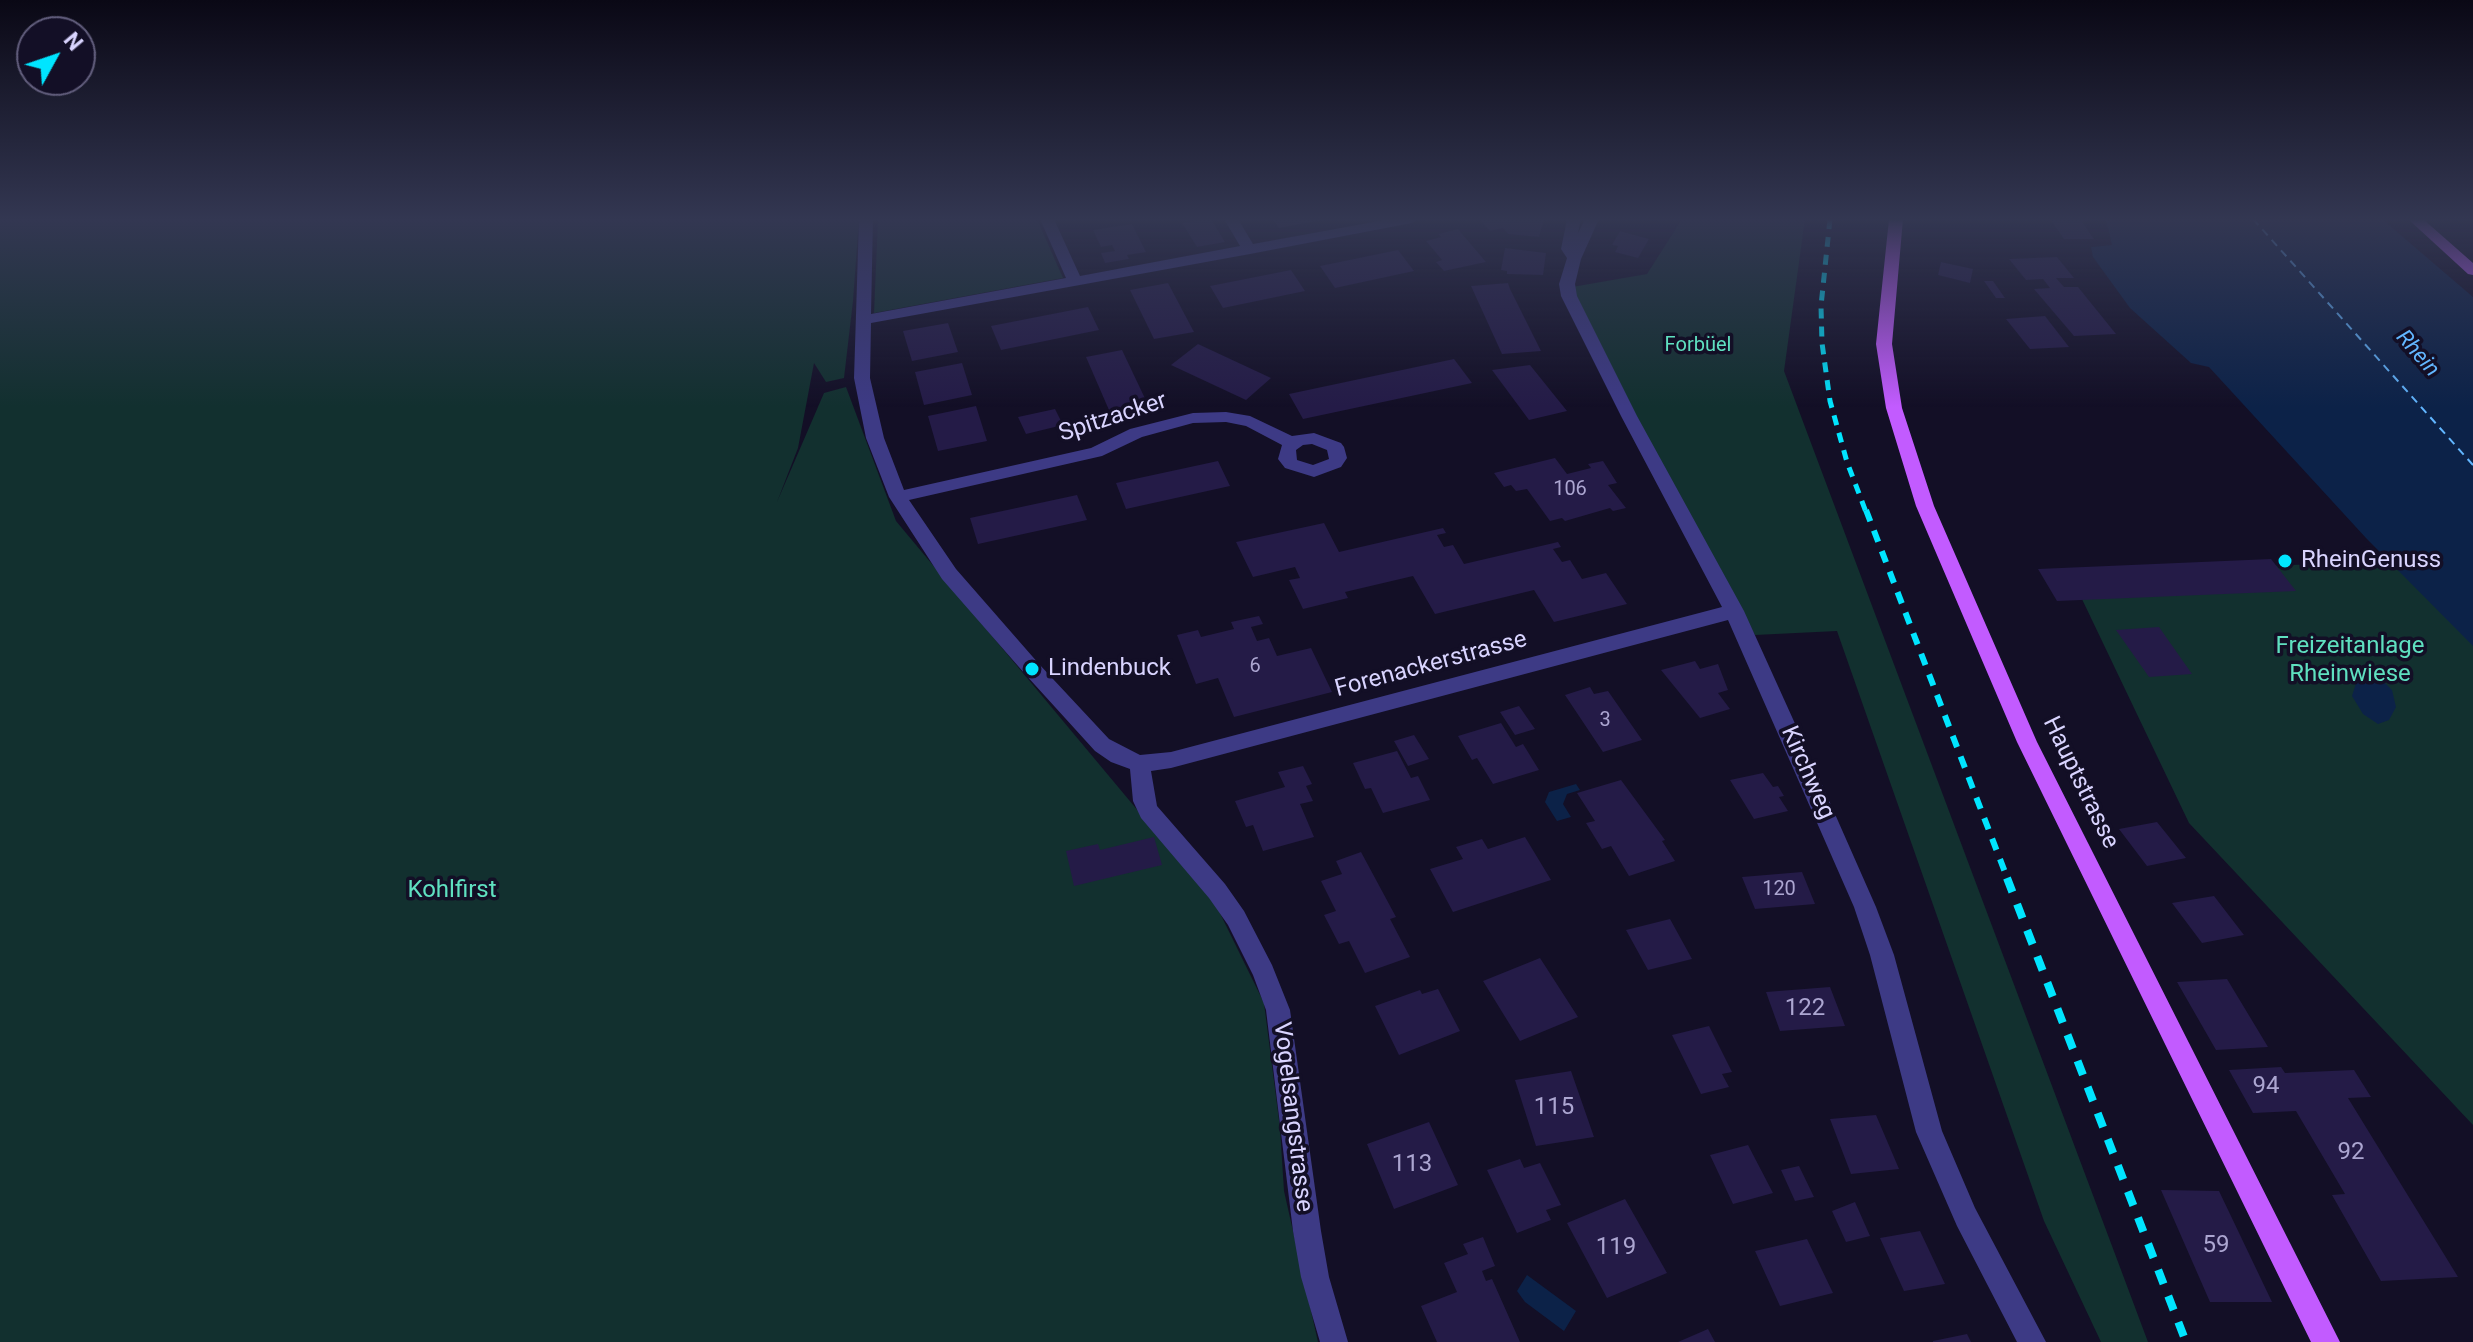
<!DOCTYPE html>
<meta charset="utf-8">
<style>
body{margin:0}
#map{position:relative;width:2473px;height:1342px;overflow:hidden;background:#130f26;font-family:Roboto,sans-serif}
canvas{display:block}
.north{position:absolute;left:16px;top:16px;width:80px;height:80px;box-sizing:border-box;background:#130f26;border:2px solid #625e7d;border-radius:50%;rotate:50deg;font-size:22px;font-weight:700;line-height:32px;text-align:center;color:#d9d4ff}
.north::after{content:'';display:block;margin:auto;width:28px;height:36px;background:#00e5ff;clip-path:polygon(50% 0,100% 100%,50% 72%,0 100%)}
</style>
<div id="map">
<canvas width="2473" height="1342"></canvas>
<div class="north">N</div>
</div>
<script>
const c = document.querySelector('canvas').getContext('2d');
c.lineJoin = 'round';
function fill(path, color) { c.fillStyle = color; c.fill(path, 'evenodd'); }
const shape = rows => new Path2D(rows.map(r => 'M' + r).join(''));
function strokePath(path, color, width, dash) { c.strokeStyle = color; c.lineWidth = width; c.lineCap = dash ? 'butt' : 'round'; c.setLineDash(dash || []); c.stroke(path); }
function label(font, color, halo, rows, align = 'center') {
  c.font = font + ' Roboto,sans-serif'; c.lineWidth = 7; c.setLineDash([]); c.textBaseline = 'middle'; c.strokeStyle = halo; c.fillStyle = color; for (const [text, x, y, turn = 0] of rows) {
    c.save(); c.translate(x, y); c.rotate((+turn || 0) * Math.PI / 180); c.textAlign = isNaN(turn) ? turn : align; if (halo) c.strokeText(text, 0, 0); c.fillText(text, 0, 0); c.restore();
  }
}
fill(shape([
 [0,219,859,219,853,301,844,378,826,382,814,363,798,448,777,502,824,393,846,387,896,521,1215,903,1264,1003,1280,1128,1284,1191,1318,1342,0,1342],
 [878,219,1037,219,1063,278,874,313],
 [1682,219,1805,219,1784,371,2148,1342,2101,1342,2044,1221,1837,631,1755,635,1580,313,1572,287,1647,274],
 [2391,561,2473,645,2473,1125,2189,823,2070,574]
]), '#12302f');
fill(shape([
 [2106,219,2382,219,2473,297,2473,646,2366,538,2209,367,2191,363,2130,308,2093,257,2091,247,2112,245],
 [2378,676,2392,690,2396,707,2389,720,2378,724,2363,714,2352,696,2358,677],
 [1576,784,1580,790,1567,794,1563,804,1571,817,1557,821,1545,802,1549,792],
 [1527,1275,1576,1311,1564,1331,1525,1302,1517,1291]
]), '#0c2248');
strokePath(shape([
 [2253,219,2473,465]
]), '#62b6ff', 2, [8, 6]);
fill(shape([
 [1211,219,1225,242,1197,247,1182,223],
 [1273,219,1321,219,1321,220,1279,228],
 [1479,219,1544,219,1539,237,1508,234,1503,228,1490,231],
 [2050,219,2080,219,2094,239,2064,239],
 [1132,224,1146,252,1127,255,1129,259,1105,263,1101,253,1115,251,1112,245,1101,247,1093,230],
 [1458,229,1486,262,1444,271,1436,262,1442,260,1426,241,1441,237,1438,234],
 [1620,231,1649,239,1638,258,1615,252,1618,246,1612,245],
 [1505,248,1546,253,1543,275,1507,274,1507,271,1501,270],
 [1398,250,1414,271,1335,288,1320,266],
 [2057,257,2074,278,2056,278,2064,287,2078,287,2116,334,2074,336,2034,289,2050,288,2043,279,2026,280,2009,259],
 [1941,262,1973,269,1970,283,1938,275],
 [1291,270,1305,291,1223,308,1210,286],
 [1984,281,1993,281,2005,298,1996,298],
 [1168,283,1194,332,1154,339,1130,290],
 [1508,283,1510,289,1541,351,1502,354,1471,286],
 [1088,307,1099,330,1001,350,991,326],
 [2045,316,2069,347,2030,349,2006,319],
 [948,323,958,352,912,361,903,331],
 [1198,344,1271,378,1246,400,1171,365],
 [1122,350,1150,409,1112,417,1086,357],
 [1454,359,1472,383,1303,419,1289,394],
 [962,363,972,395,924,405,915,372],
 [1530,365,1567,411,1529,420,1492,370],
 [976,406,987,441,938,451,928,416],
 [1055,409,1063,425,1026,434,1018,417],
 [1555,458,1567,474,1591,468,1588,464,1603,461,1617,483,1608,485,1626,508,1613,511,1610,508,1565,521,1562,518,1550,521,1527,489,1516,491,1511,485,1504,487,1494,473],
 [1218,461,1230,486,1126,509,1116,483],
 [1077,495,1087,520,978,544,970,518],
 [1324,523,1339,552,1443,528,1446,533,1437,535,1444,547,1453,545,1464,564,1558,542,1561,547,1553,549,1562,562,1570,560,1582,579,1606,573,1627,604,1554,622,1534,590,1435,614,1413,576,1345,592,1348,598,1303,609,1289,580,1300,578,1295,567,1253,577,1236,542],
 [2271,559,2296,591,2057,601,2038,569],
 [1259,616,1263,624,1251,627,1257,641,1269,638,1277,656,1311,648,1332,692,1234,717,1218,678,1196,684,1177,635,1198,630,1201,637,1234,629,1231,622],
 [2159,627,2192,674,2149,677,2116,630],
 [1695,661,1700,669,1718,664,1728,690,1718,693,1730,709,1700,718,1661,670],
 [1590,687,1594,694,1608,691,1642,740,1603,752,1565,695],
 [1519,706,1535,729,1515,735,1500,712],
 [1501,723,1516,747,1523,744,1539,770,1493,784,1477,758,1472,760,1458,736],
 [1414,735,1429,759,1408,766,1394,741],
 [1397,751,1411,778,1418,776,1430,800,1383,813,1371,788,1365,789,1353,763],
 [1303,766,1312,784,1306,786,1313,801,1300,804,1314,837,1263,851,1253,825,1246,827,1235,801,1285,787,1278,772],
 [1763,773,1773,787,1778,786,1784,796,1779,797,1788,811,1754,819,1730,780],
 [1621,780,1665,840,1662,841,1675,861,1629,876,1611,846,1602,849,1586,823,1595,821,1577,793],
 [2157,822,2186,858,2147,866,2119,829],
 [1154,837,1162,865,1074,886,1066,851,1098,844,1100,850],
 [1525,837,1551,880,1453,912,1430,869,1463,859,1456,847,1482,839,1488,849],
 [1361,852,1396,917,1390,919,1410,957,1365,973,1349,941,1339,944,1324,915,1336,911,1321,881,1342,874,1336,861],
 [1802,872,1815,904,1755,909,1742,877],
 [2214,896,2244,935,2202,943,2172,903],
 [1670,919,1692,959,1648,970,1626,930],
 [1540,958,1578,1017,1520,1041,1483,981],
 [2227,979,2268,1047,2216,1050,2177,982],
 [1830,987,1845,1026,1780,1031,1766,992],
 [1438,989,1460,1031,1399,1055,1375,1006,1420,990,1422,994],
 [1709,1026,1732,1072,1722,1074,1729,1087,1701,1094,1672,1035],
 [2281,1067,2285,1073,2354,1070,2371,1097,2348,1098,2458,1277,2381,1281,2332,1195,2345,1194,2296,1111,2253,1113,2229,1070],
 [1571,1071,1594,1137,1536,1146,1515,1080],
 [1876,1115,1899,1169,1851,1174,1830,1119],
 [1429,1122,1458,1185,1394,1209,1367,1144],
 [1748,1145,1773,1193,1733,1204,1710,1155],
 [1520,1159,1524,1168,1540,1163,1561,1205,1546,1210,1551,1220,1517,1233,1487,1170],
 [1799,1166,1814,1197,1795,1201,1781,1170],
 [2161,1190,2219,1191,2272,1302,2210,1302],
 [1625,1199,1667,1273,1607,1298,1567,1223],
 [1855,1202,1870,1236,1846,1242,1832,1211],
 [1920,1231,1945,1284,1904,1291,1880,1238],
 [1483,1237,1495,1266,1482,1271,1486,1281,1492,1279,1520,1342,1437,1342,1421,1306,1457,1292,1444,1263,1468,1254,1463,1244],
 [1807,1239,1833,1293,1780,1306,1755,1251],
 [1708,1329,1715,1342,1678,1342],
 [1967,1334,1971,1342,1933,1342,1933,1341]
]), '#241b47');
fill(shape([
 [859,219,873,219,871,314,1066,278,1040,219,1054,219,1080,276,1240,246,1224,219,1238,219,1253,244,1390,219,1419,219,1412,223,1250,254,871,323,870,378,884,438,904,490,1091,448,1130,429,1193,413,1226,412,1250,416,1292,436,1314,433,1341,443,1344,447,1347,458,1341,467,1314,477,1285,468,1278,459,1282,445,1246,426,1226,422,1193,423,1142,437,1102,456,909,500,956,569,1039,664,1109,739,1140,755,1171,752,1722,607,1621,416,1561,296,1559,284,1567,258,1561,249,1567,219,1581,219,1578,233,1585,219,1599,219,1581,259,1575,284,1577,296,1637,416,1744,611,1797,728,1876,907,1894,955,1942,1131,1975,1208,2046,1342,2017,1342,1957,1226,1916,1132,1870,955,1854,907,1728,620,1171,768,1151,771,1157,806,1225,884,1244,911,1272,965,1290,1010,1321,1231,1329,1277,1348,1342,1320,1342,1301,1277,1293,1231,1266,1010,1253,975,1228,925,1209,898,1141,818,1133,801,1130,769,1111,762,1095,751,1025,674,942,579,889,497,866,438,854,378,859,219],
 [1312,444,1327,450,1329,459,1313,465,1297,460,1296,450,1303,445,1312,444]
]), '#3d3a85');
fill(shape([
 [1889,219,1903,219,1892,344,1902,408,1934,506,2037,742,2340,1342,2311,1342,2017,742,1916,506,1886,408,1876,344,1889,219],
 [2408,219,2423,219,2473,263,2473,275,2468,274,2408,219]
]), '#c25bff');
strokePath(shape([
 [1830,219,1821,306,1822,343,1830,401,1847,462,1866,512]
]), '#00e5ff', 5, [10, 8]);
strokePath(shape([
 [1866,510,2008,880]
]), '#00e5ff', 6, [12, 10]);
strokePath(shape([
 [2007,878,2186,1342]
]), '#00e5ff', 8, [15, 13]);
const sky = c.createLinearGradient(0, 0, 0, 407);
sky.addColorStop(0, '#0a0815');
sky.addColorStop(0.54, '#333752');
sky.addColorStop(1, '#33375200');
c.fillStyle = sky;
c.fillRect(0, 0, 2473, 407);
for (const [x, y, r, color] of [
 [2285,561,8,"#00e5ff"],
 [1032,669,8,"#00e5ff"]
]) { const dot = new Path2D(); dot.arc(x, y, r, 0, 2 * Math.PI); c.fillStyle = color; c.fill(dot); strokePath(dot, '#130f26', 3); }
label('20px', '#5fe0c0', '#130f26', [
 ["Forbüel",1698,346]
]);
label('20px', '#aca6d1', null, [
 ["106",1570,490],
 ["6",1255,667],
 ["3",1605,721],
 ["120",1779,890]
]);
label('italic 22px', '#62b6ff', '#130f26', [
 ["Rhein",2417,354,49]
]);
label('24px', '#d9d4ff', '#130f26', [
 ["Spitzacker",1113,418,-18],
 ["Forenackerstrasse",1431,665,-15],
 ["Kirchweg",1807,773,66],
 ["Hauptstrasse",2080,783,64],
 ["Vogelsangstrasse",1292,1117,83]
]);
label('24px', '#d9d4ff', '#130f26', [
 ["RheinGenuss",2301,561],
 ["Lindenbuck",1048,669]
], 'left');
label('24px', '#5fe0c0', '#130f26', [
 ["Freizeitanlage",2350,647],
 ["Rheinwiese",2350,675],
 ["Kohlfirst",452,891]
]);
label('24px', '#aca6d1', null, [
 ["122",1805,1009],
 ["94",2266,1087],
 ["115",1554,1108],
 ["92",2351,1153],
 ["113",1412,1165],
 ["59",2216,1246],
 ["119",1616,1248]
]);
</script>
